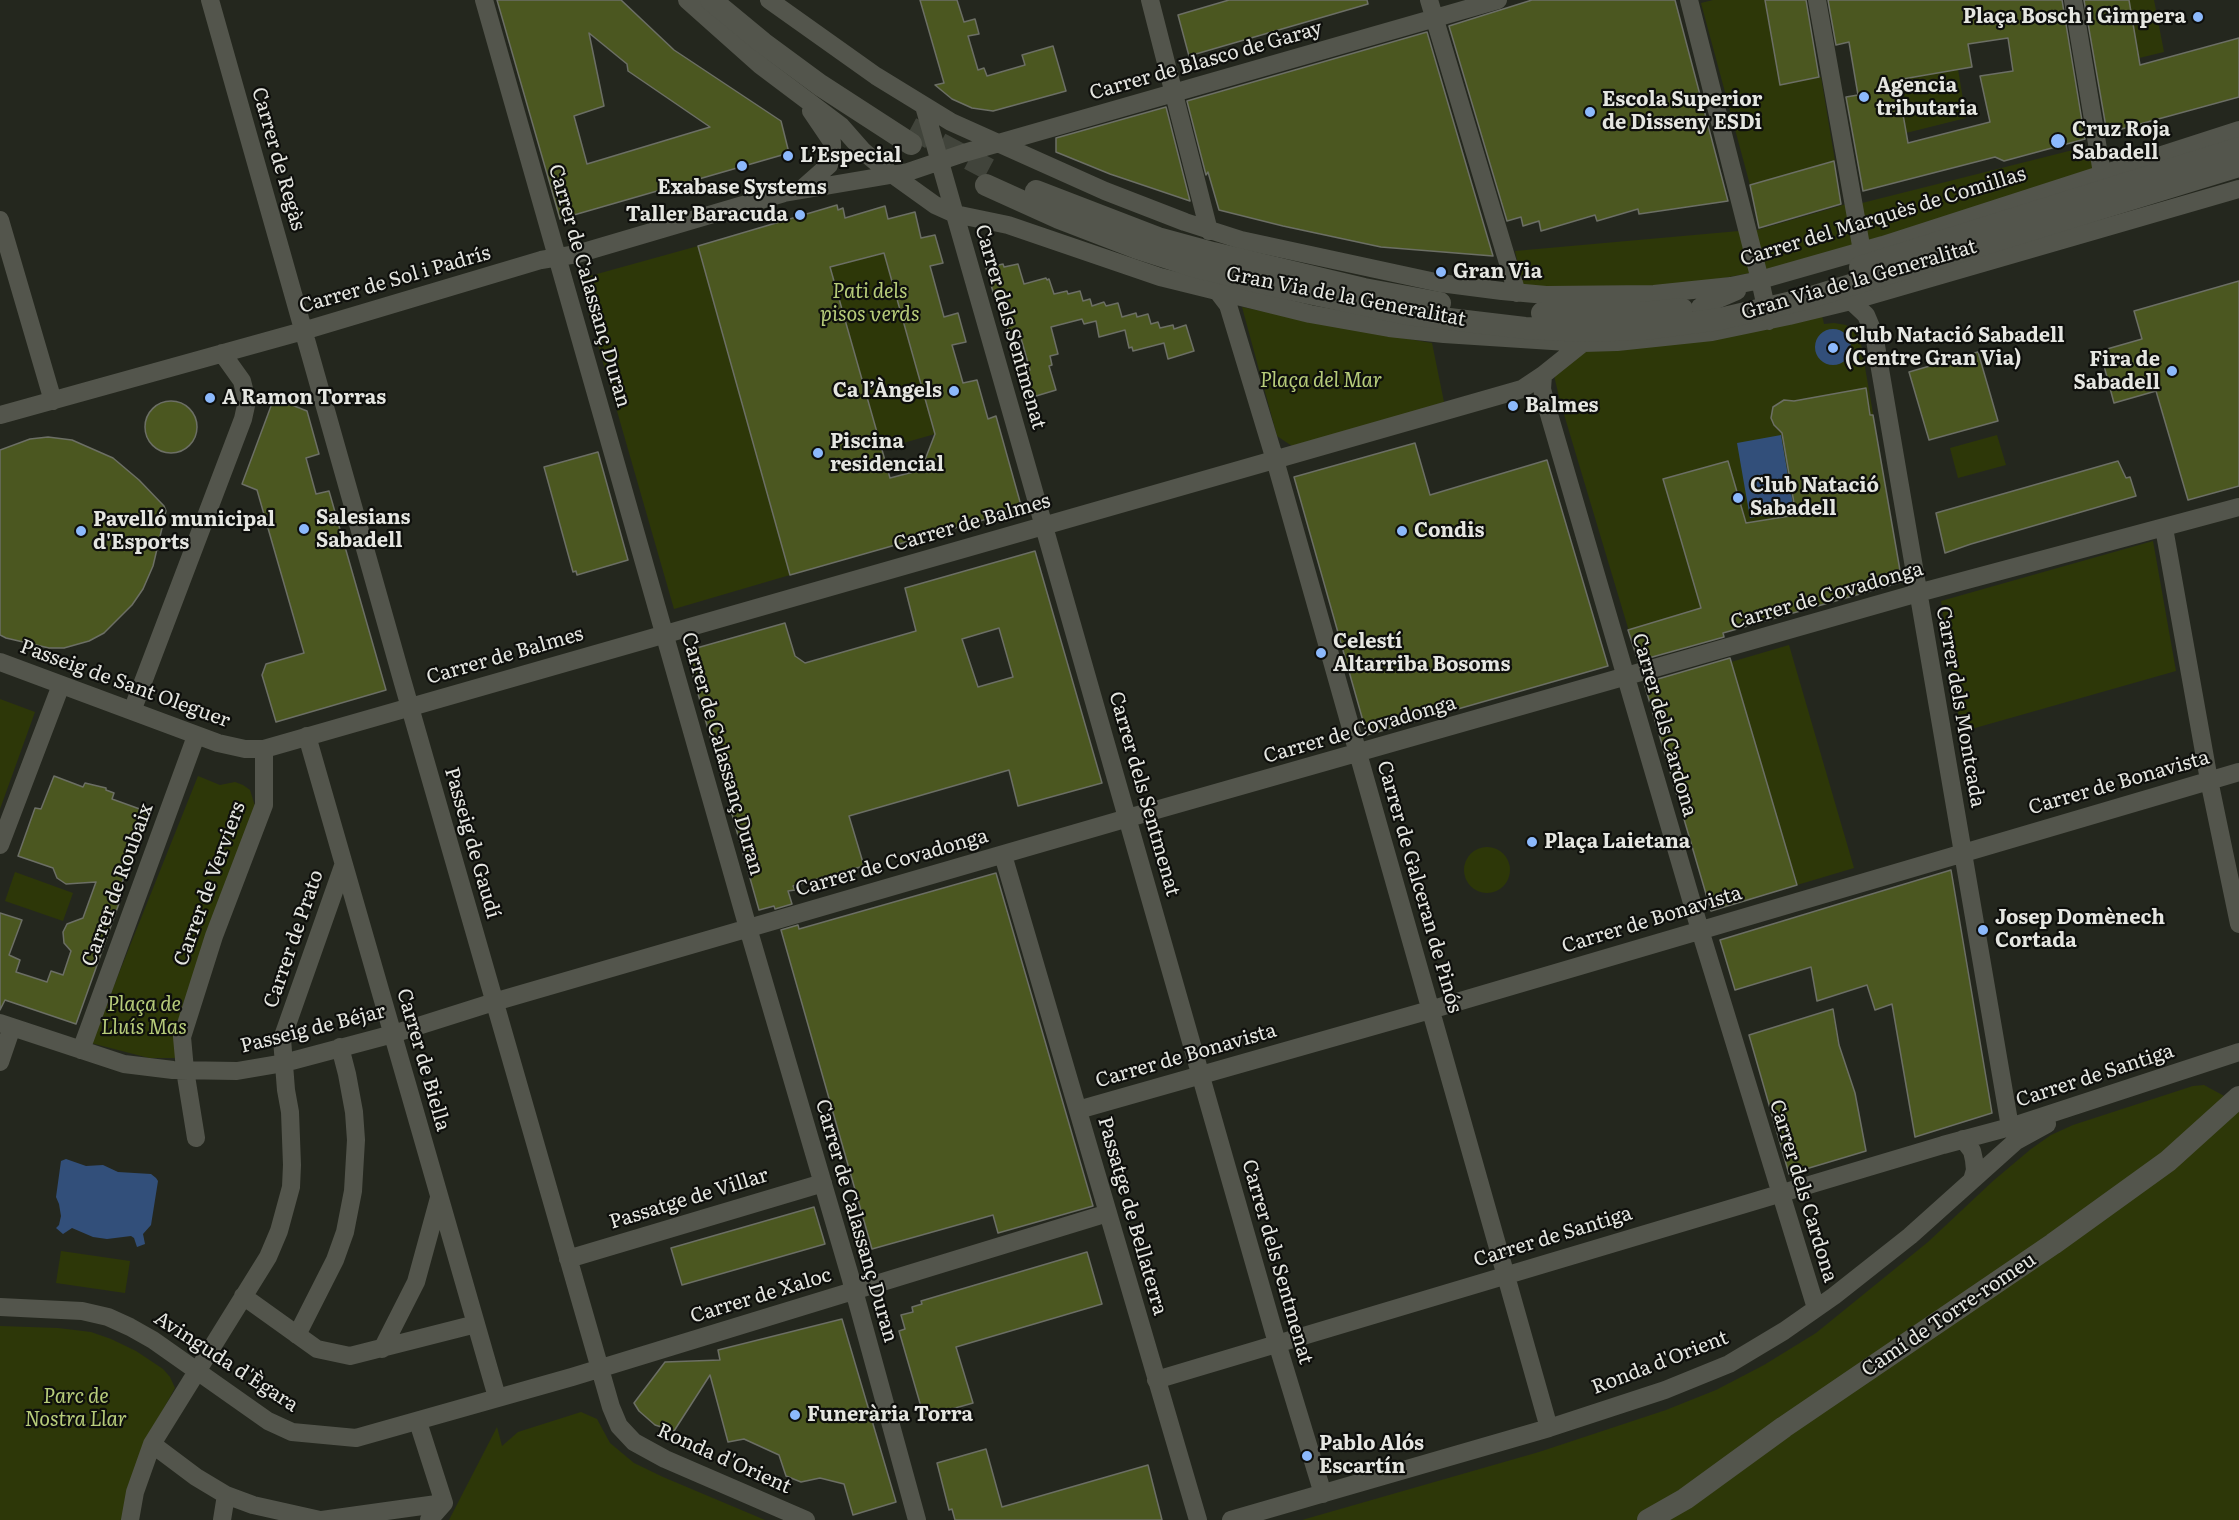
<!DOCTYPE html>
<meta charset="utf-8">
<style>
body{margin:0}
canvas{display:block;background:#24271e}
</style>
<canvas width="2239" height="1520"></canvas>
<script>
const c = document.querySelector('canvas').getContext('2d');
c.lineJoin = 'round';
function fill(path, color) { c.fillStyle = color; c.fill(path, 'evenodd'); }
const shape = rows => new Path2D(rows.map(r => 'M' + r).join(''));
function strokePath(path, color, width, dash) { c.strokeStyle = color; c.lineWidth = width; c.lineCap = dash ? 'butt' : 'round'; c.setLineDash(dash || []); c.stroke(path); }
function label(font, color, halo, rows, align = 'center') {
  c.font = font + ' Literata,serif'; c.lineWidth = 4.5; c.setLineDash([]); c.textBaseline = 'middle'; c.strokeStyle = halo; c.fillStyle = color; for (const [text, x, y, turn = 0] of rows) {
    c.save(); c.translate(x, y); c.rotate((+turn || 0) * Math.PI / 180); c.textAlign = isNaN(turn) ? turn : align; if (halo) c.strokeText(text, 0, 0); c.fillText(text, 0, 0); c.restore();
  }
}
fill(shape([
 [1713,0,1765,0,1780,84,1821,77,1835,161,1750,185,1701,3],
 [2129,0,2154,0,2164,52,2139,58],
 [1958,69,1966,118,1894,136,1904,119,1897,80],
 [2093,145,2102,173,1866,245,1858,204],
 [1850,203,1859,250,1761,277,1750,232],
 [1739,231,1750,273,1677,287,1523,287,1515,251],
 [698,246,790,575,674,609,579,279],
 [884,253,935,434,882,449,830,267],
 [1242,307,1350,329,1432,343,1444,402,1295,448,1277,436],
 [1821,311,1824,324,1834,323,1846,325,1857,334,1861,344,1902,582,1637,658,1560,401,1553,371,1583,343],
 [1997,435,2006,465,1958,478,1950,448],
 [2153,541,2176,671,1961,732,1941,601],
 [1789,645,1854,868,1797,885,1731,662],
 [0,699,35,712,0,809],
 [198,776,220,785,235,782,243,785,250,790,255,806,180,1058,149,1058,91,1043],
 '1464 870a23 23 0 1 1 46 0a23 23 0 1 1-46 0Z',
 [15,872,73,893,63,921,5,901],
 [2204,1085,2239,1104,2239,1520,1302,1520,1539,1452,1666,1410,1716,1390,1764,1365,1816,1333,1928,1242,1993,1181,2031,1149,2051,1135,2073,1125,2193,1086],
 [61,1251,130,1261,125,1293,56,1283],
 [0,1326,58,1328,91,1332,111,1339,136,1351,163,1369,170,1377,175,1388,144,1444,123,1520,0,1520],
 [581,1412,597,1419,610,1443,634,1463,663,1477,765,1520,449,1520,497,1427,502,1446,518,1432]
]), '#2d3708');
fill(shape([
 '1815 347a18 18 0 1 1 36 0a18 18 0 1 1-36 0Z',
 [1781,435,1794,510,1750,518,1737,443],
 [66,1159,86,1166,103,1165,118,1172,151,1174,156,1178,158,1181,151,1225,143,1234,145,1244,137,1247,134,1238,131,1236,107,1239,93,1237,72,1228,63,1234,56,1228,59,1225,61,1216,59,1204,56,1197,61,1161]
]), '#324f7a');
const building = shape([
 [497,0,621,0,674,50,781,121,789,153,560,219,497,0],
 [589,33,627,64,628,71,710,127,587,164,574,116,604,106,589,33],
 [920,0,957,0,964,22,975,19,979,34,968,36,978,70,984,68,987,76,1025,65,1022,55,1053,46,1066,91,993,111,972,108,952,99,935,85,944,83,920,0],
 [1229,0,1367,0,1368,4,1189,56,1178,15,1229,0],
 [1532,0,1675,0,1728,201,1639,214,1638,209,1597,221,1595,215,1541,231,1539,221,1523,226,1521,217,1507,221,1449,26,1532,0],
 [1765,0,1806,0,1819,77,1780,85,1765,0],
 [1828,0,2062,0,2085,139,2004,161,1995,157,1863,191,1846,97,1858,95,1849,42,1836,45,1828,0],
 [2008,38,2013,71,1980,76,1990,122,1908,143,1897,80,1972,67,1968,44,2008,38],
 [2084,0,2129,0,2140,65,2239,38,2239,97,2107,133,2084,0],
 [1427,32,1493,256,1381,247,1283,226,1219,210,1208,172,1206,175,1187,101,1427,32],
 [1166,107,1190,201,1110,174,1056,152,1056,138,1166,107],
 [1834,161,1841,204,1759,228,1750,185,1834,161],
 [837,205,838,210,843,208,845,218,885,206,888,219,915,212,921,238,935,235,943,263,930,266,944,317,958,313,966,342,952,345,963,383,977,380,988,419,996,416,1022,509,790,575,698,246,837,205],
 [884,253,935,434,921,470,890,478,830,267,884,253],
 [1003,264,1004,267,1018,264,1024,284,1046,278,1047,280,1049,279,1054,294,1067,291,1068,294,1080,291,1083,301,1090,299,1092,306,1104,302,1106,306,1118,303,1122,317,1136,313,1137,317,1148,314,1151,324,1158,322,1160,328,1173,325,1174,329,1186,325,1194,351,1168,359,1164,343,1133,351,1132,347,1129,348,1125,330,1099,337,1096,321,1084,324,1082,319,1051,327,1058,354,1050,356,1052,365,1049,366,1056,390,1026,399,1019,373,1030,370,1021,338,1011,340,998,294,994,295,986,268,1003,264],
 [2239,281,2239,486,2188,500,2156,391,2114,403,2100,351,2142,339,2134,311,2239,281],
 [1978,352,1998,421,1929,440,1909,372,1978,352],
 [1866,388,1870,415,1873,415,1902,582,1723,633,1724,637,1638,661,1628,630,1701,608,1663,479,1728,461,1746,523,1796,515,1782,433,1774,425,1771,418,1773,407,1784,400,1794,401,1866,388],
 [274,398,307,411,319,454,306,458,316,494,329,491,386,690,276,722,262,675,266,664,304,653,257,490,242,484,274,398],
 '145 427a26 26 0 1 1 52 0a26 26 0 1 1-52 0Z',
 [48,437,72,440,113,458,139,480,164,506,166,511,153,566,143,589,132,605,104,633,89,641,64,648,49,648,6,638,0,635,0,450,30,439,48,437],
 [1415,443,1430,495,1547,460,1608,666,1367,735,1294,477,1415,443],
 [598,452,628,560,577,575,576,571,573,572,544,467,598,452],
 [2118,461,2126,478,2130,477,2136,496,1971,544,1945,553,1936,513,2118,461],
 [1035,551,1102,783,1018,806,1009,770,849,816,864,866,793,886,795,890,788,891,792,904,775,909,774,906,759,910,686,651,785,623,795,656,805,663,916,631,905,588,1035,551],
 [999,628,1013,677,978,687,962,639,999,628],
 [1730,658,1797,885,1711,911,1644,683,1730,658],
 [54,776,83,787,85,783,106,788,106,790,114,793,112,799,148,812,118,894,122,895,76,1024,5,1000,0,1010,0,913,22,920,9,955,20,960,16,972,47,982,51,971,63,975,71,951,64,943,63,932,67,924,83,918,96,882,66,884,57,878,53,868,18,856,35,808,41,809,54,776],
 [1951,870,1992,1113,1915,1137,1892,1004,1875,1010,1867,985,1817,1001,1811,967,1735,990,1720,940,1951,870],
 [996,873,1093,1206,998,1233,993,1215,872,1249,781,930,798,925,799,929,996,873],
 [1833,1009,1839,1045,1855,1093,1866,1151,1789,1174,1749,1035,1833,1009],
 [814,1207,825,1244,682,1285,671,1248,814,1207],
 [1087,1252,1102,1304,956,1347,973,1403,924,1417,899,1331,905,1329,901,1315,913,1312,912,1307,922,1304,921,1301,1087,1252],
 [842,1319,896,1502,853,1515,844,1484,820,1478,801,1482,786,1476,779,1455,744,1439,728,1442,710,1375,674,1431,655,1425,639,1411,634,1403,665,1362,720,1360,718,1350,842,1319],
 [986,1449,1002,1507,1148,1465,1162,1520,955,1520,952,1509,949,1510,937,1463,986,1449]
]);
fill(building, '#4b5720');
strokePath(building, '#6c6f65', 1.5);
strokePath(shape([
 [911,128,994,172]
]), '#41443b', 22, [22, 11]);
strokePath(shape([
 [210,0,403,683,611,1407,619,1426,634,1442,665,1459,806,1520],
 [484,0,748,928,850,1276,917,1520],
 [687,0,760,65,841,126,863,151,882,167,935,205,955,214,1008,225,1160,277,1310,314,1389,328,1444,334,1583,343,1617,342,1712,332,1789,316,1851,301,2239,189],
 [769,0,876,76,951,122,1105,191,1185,222,1241,240,1440,283,1502,291,1546,295,1654,294,1731,286,1760,280,1883,245,2239,130],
 [1150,0,1209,231],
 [1429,0,1517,293],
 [1689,0,1760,280,1769,321],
 [1817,0,1862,251],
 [2073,0,2102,173],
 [924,106,1277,1343,1323,1494],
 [803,188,829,165,832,152,832,142,811,111],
 [0,220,53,401],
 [1218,292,1228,305,1275,460,1549,1428],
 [1851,301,1866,315,1874,334,2010,1127],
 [1700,307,1737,291],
 [1543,375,1542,389,1546,404,1700,930,1816,1308],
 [0,415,303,331,541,260,577,254,784,193,908,172,964,153,1498,0],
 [2164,528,2209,780,2239,924],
 [0,662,218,743,245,749,264,749,1522,389,1543,375,1583,343],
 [132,711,243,419,247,401,242,381,222,353],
 [307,736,497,1397],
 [0,845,61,685],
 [1003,855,1198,1520],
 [0,1023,124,1064,173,1070,237,1071,284,1063,393,1034,494,1002,1128,818,1918,593,2239,507],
 [81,1050,196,736],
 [0,1062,12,1027],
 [1078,1110,1430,1010,2239,772],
 [196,1138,185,1070,182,1037,214,936,264,805,264,749],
 [1963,1139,1972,1151,1974,1160,1975,1170,1972,1180],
 [568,1259,823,1183],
 [243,1296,317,1349,350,1356,476,1324],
 [0,1307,82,1311,108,1317,130,1327,153,1340,268,1421,292,1432,356,1438,572,1377,1108,1213],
 [297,1335,335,1260,345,1232,353,1191,356,1140,354,1112,347,1074,340,1047],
 [382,1349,416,1282,439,1198],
 [1156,1380,1943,1145,2010,1127,2239,1052],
 [418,1422,444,1503,429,1520],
 [152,1444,196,1477,226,1495,253,1505,320,1520],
 [130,1520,135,1492,152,1444,268,1257,279,1231,291,1187,292,1165,290,1112,286,1090,282,1039,343,866],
 [222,1520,226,1495],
 [322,1520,444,1503],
 [1231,1520,1549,1428,1665,1390,1729,1364,1784,1331,1834,1296,1910,1236,2016,1141,2047,1124]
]), '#53554c', 18);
strokePath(shape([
 [711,0,763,43,820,85,911,144],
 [986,185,1059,218,1137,248,1193,266,1266,284,1407,314,1525,328,1585,331,1645,329,1720,319,1805,299,2239,166],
 [1036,191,1158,238,1213,253,1364,289,1440,303],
 [1860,267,2239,148],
 [1542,313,1641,313,1682,309],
 [1648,1520,1685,1499,1784,1427,2053,1244,2168,1161,2239,1097]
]), '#53554c', 22);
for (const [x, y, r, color] of [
 [2198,17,6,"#8cb9fc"],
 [1864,97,6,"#8cb9fc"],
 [1590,112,6,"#8cb9fc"],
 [2058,141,8,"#8cb9fc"],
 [788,156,6,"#8cb9fc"],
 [742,166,6,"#8cb9fc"],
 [800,215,6,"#8cb9fc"],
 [1441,272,6,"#8cb9fc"],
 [1833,348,6,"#8cb9fc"],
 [2172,371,6,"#8cb9fc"],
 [954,391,6,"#8cb9fc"],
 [210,398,6,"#8cb9fc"],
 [1513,406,6,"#8cb9fc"],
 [818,453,6,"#8cb9fc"],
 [1738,498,6,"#8cb9fc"],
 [304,529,6,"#8cb9fc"],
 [81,531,6,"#8cb9fc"],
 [1402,531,6,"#8cb9fc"],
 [1321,653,6,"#8cb9fc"],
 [1532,842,6,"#8cb9fc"],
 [1983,930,6,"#8cb9fc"],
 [795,1415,6,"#8cb9fc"],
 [1307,1456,6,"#8cb9fc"]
]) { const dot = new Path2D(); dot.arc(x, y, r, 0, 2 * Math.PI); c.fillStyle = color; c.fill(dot); strokePath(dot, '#0e0f0c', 2); }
label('bold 20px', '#e5e6e1', '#0e0f0c', [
 ["Plaça Bosch i Gimpera",2186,17,"right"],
 ["Agencia",1876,86],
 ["tributaria",1876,109],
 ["Escola Superior",1602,100],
 ["de Disseny ESDi",1602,123],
 ["Cruz Roja",2072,130],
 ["Sabadell",2072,153],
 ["L’Especial",800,156],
 ["Exabase Systems",742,188,"center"],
 ["Taller Baracuda",788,215,"right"],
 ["Gran Via",1453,272],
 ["Club Natació Sabadell",1845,336],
 ["(Centre Gran Via)",1845,359],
 ["Fira de",2160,360,"right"],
 ["Sabadell",2160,383,"right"],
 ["Ca l’Àngels",942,391,"right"],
 ["A Ramon Torras",222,398],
 ["Balmes",1525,406],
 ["Piscina",830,442],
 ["residencial",830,465],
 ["Club Natació",1750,486],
 ["Sabadell",1750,509],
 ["Salesians",316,518],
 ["Sabadell",316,541],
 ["Pavelló municipal",93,520],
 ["d'Esports",93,543],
 ["Condis",1414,531],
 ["Celestí",1333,642],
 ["Altarriba Bosoms",1333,665],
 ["Plaça Laietana",1544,842],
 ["Josep Domènech",1995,918],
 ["Cortada",1995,941],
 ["Funerària Torra",807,1415],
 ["Pablo Alós",1319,1444],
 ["Escartín",1319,1467]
], 'left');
label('20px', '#e5e6e1', '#0e0f0c', [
 ["Carrer de Blasco de Garay",1206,61,-16],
 ["Carrer de Regàs",278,159,74],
 ["Carrer del Marquès de Comillas",1883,217,-17],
 ["Carrer de Sol i Padrís",395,280,-16],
 ["Gran Via de la Generalitat",1859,280,-16],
 ["Carrer de Calassanç Duran",589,286,74],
 ["Gran Via de la Generalitat",1346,297,11],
 ["Carrer dels Sentmenat",1010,327,74],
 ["Carrer de Balmes",972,523,-16],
 ["Carrer de Covadonga",1827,596,-16],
 ["Carrer de Balmes",505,656,-16],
 ["Passeig de Sant Oleguer",125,684,20],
 ["Carrer dels Montcada",1960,707,80],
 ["Carrer dels Cardona",1664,725,74],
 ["Carrer de Covadonga",1360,730,-16],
 ["Carrer de Calassanç Duran",722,754,74],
 ["Carrer de Bonavista",2119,783,-16],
 ["Carrer dels Sentmenat",1144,794,74],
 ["Passeig de Gaudí",472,843,74],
 ["Carrer de Covadonga",892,863,-16],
 ["Carrer de Verviers",210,884,-70],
 ["Carrer de Roubaix",118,885,-70],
 ["Carrer de Galceran de Pinós",1419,887,74],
 ["Carrer de Bonavista",1652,920,-17],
 ["Carrer de Prato",294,939,-71],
 ["Passeig de Béjar",313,1029,-14],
 ["Carrer de Bonavista",1186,1056,-16],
 ["Carrer de Biella",423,1060,74],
 ["Carrer de Santiga",2095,1076,-18],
 ["Carrer dels Cardona",1803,1191,73],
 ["Passatge de Villar",689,1199,-17],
 ["Passatge de Bellaterra",1132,1216,74],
 ["Carrer de Calassanç Duran",856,1221,74],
 ["Carrer de Santiga",1553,1237,-17],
 ["Carrer dels Sentmenat",1277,1262,74],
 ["Carrer de Xaloc",761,1296,-17],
 ["Camí de Torre-romeu",1949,1315,-34],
 ["Avinguda d'Ègara",226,1362,33],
 ["Ronda d'Orient",1660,1363,-21],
 ["Ronda d'Orient",724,1459,24]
]);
label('italic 20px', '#b7cc7a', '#0e0f0c', [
 ["Pati dels",870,292],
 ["pisos verds",870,315],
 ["Plaça del Mar",1321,381],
 ["Plaça de",144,1005],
 ["Lluís Mas",144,1028],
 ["Parc de",76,1397],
 ["Nostra Llar",76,1420]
]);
</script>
